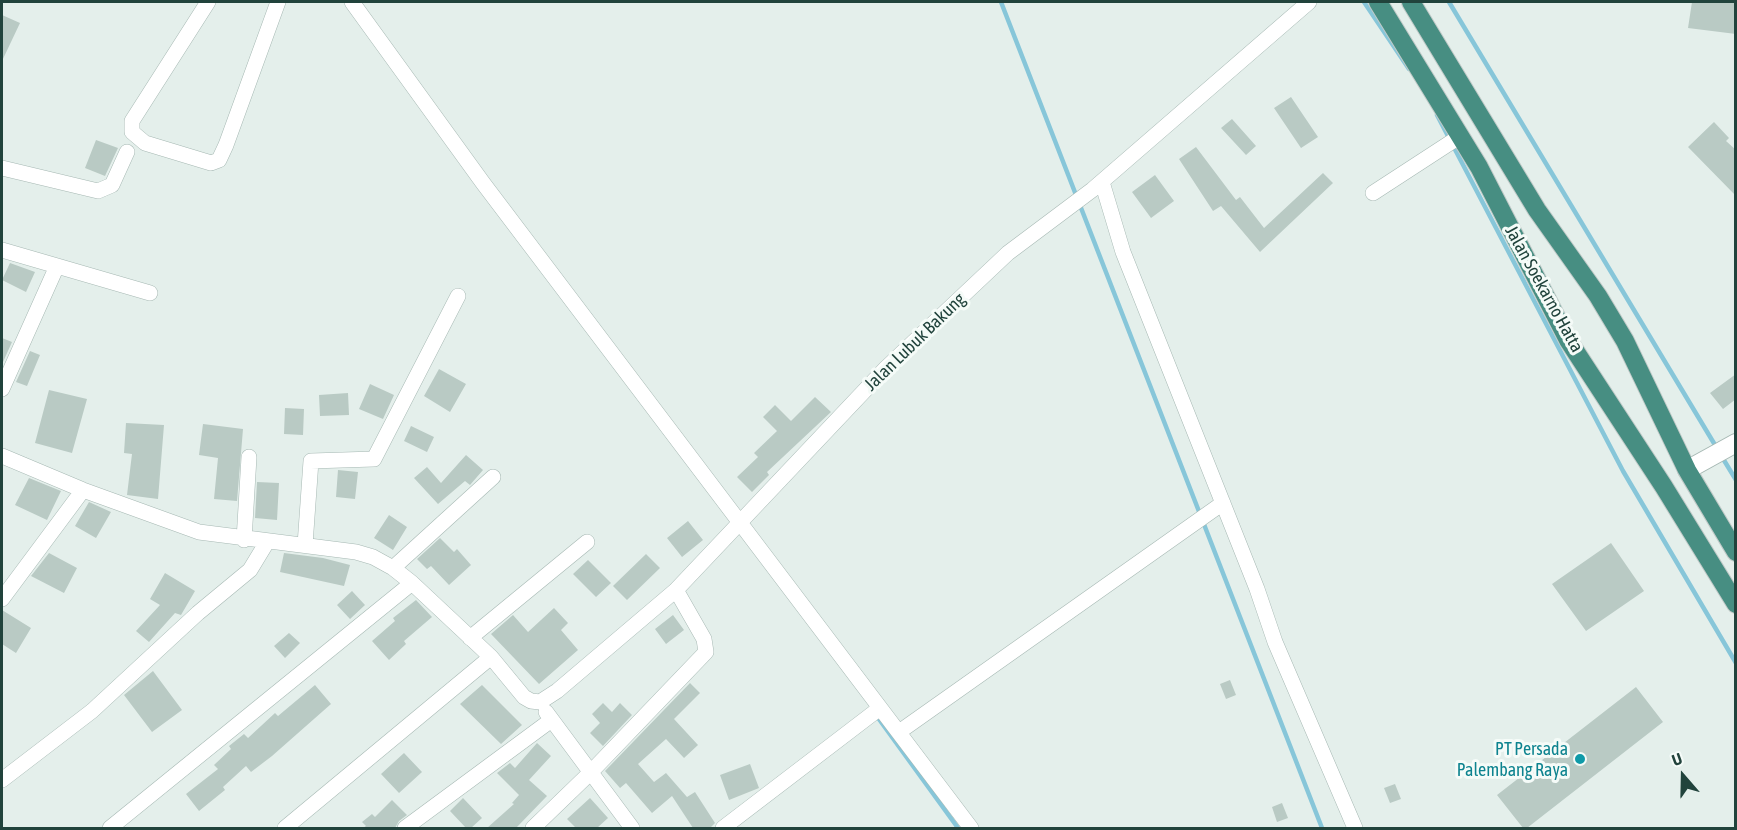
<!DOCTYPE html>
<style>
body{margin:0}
#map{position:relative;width:1737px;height:830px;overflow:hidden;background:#e4efeb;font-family:"Asap Condensed",sans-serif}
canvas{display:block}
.frame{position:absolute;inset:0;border:3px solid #21433c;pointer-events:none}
.north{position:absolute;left:1653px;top:746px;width:60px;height:60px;-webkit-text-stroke:4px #f5fbf8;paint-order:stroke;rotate:340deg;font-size:16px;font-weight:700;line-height:24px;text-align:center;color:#21433c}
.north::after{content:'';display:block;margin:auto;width:21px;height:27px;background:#21433c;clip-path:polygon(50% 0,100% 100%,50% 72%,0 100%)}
</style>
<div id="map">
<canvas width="1737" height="830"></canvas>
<div class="frame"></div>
<div class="north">U</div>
</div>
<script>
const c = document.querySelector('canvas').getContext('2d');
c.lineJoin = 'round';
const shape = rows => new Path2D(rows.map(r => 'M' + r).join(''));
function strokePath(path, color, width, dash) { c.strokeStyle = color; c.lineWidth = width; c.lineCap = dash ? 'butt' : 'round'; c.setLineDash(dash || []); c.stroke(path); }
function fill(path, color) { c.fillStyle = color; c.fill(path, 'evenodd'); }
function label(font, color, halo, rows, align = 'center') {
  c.font = font + ' "Asap Condensed",sans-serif'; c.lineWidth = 6; c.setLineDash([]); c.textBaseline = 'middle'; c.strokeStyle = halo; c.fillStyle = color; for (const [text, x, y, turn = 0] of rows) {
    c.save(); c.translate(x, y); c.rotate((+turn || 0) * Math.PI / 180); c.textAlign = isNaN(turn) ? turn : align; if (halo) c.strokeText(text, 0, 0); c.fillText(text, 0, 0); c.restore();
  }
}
strokePath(shape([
 [1001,2,1322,828],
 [1364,2,1409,69],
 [1449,2,1718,450],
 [1437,115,1623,471,1736,663],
 [1722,457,1736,480],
 [876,715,958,828]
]), '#87c6d9', 4.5);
fill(shape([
 [1692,2,1736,2,1736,34,1688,28],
 [2,15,20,23,2,61],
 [1291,97,1318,137,1301,148,1274,108],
 [1232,119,1256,146,1246,155,1221,128],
 [1714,122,1729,138,1726,141,1736,150,1736,196,1688,147],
 [96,140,118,148,105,176,85,168],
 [1196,147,1236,200,1240,197,1264,228,1323,173,1333,183,1260,252,1221,206,1213,211,1179,159],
 [1155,175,1174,201,1151,218,1132,192],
 [10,263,35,272,26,292,2,280],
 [2,338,12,342,3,362,2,361],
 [30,351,40,355,27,386,16,382],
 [439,369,466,384,450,412,424,396],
 [1736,374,1736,399,1723,409,1710,393],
 [370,384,394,395,383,419,359,409],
 [49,390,87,399,72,453,35,443],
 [348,393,349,415,320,416,319,395],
 [815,397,831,412,767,472,769,475,752,492,737,477,758,457,754,453,777,431,763,417,775,405,791,421],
 [285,408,304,409,303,435,284,434],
 [126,423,164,425,158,499,127,495,132,454,124,453],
 [203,424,243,429,237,501,214,499,218,458,199,455],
 [411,426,434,437,427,452,404,441],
 [466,455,483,470,470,485,465,481,438,504,414,478,427,467,441,483],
 [338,470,358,472,355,499,336,497],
 [29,478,61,491,47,520,15,505],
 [257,482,279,483,277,520,255,518],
 [89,502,111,512,96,538,75,526],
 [389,515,407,527,393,550,374,538],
 [688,521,703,540,682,557,667,538],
 [440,538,454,552,457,549,471,565,449,585,431,566,427,569,417,559],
 [1611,543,1644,591,1586,631,1552,584],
 [49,553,77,568,64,593,31,576],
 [284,553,323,558,350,565,344,586,280,572],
 [646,554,660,568,627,600,613,586],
 [588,560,611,583,596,597,573,574],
 [165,573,195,591,181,615,175,613,149,642,136,631,160,605,150,599],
 [352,591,365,605,350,619,337,605],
 [416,600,432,617,404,641,406,644,389,660,372,641,395,621,393,618],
 [554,608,568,623,561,630,578,650,539,684,491,634,513,615,528,632],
 [2,610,31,628,16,653,2,644],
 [673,615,684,630,666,644,655,629],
 [289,633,300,643,285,658,274,646],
 [153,671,182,710,152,732,124,695],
 [1230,680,1236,695,1226,699,1220,684],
 [690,683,700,693,674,719,698,745,684,758,666,739,638,764,654,782,666,773,687,797,695,792,715,823,710,828,693,828,672,796,652,813,626,783,620,788,605,771],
 [315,685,331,704,272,756,251,772,246,766,223,787,225,790,199,811,186,794,218,769,214,765,231,749,229,746,244,734,248,738,275,713,278,716],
 [482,685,522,725,501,744,460,704],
 [1636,687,1663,722,1527,828,1523,828,1497,795],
 [603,703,612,712,620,703,632,715,603,746,590,733,600,723,592,714],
 [537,743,551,756,529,780,547,796,516,828,487,828,514,804,512,803,519,795,497,773,510,763,515,768],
 [404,753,422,772,399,793,381,774],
 [750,764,759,788,729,800,720,775],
 [1395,784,1401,799,1390,803,1384,788],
 [463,798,482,818,471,828,466,828,450,811],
 [590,798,608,818,597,828,576,828,567,819],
 [392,800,407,815,399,821,395,828,363,828,366,826,362,822,372,814,375,817],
 [1282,803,1288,818,1277,822,1272,807]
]), '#b9cac4');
const minor = shape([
 [208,2,132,121,132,132,145,143,211,163,219,160,226,145,278,2],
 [352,2,483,183,971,828],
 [2,168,98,191,112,185,127,152],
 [1102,182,1123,252,1257,589,1275,642,1355,828],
 [1373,193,1459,137],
 [2,250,150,293],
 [2,389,57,266],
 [2,456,83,490,199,532,356,552,373,557,393,568,412,583,491,657,524,697,531,701,540,702,557,691,676,590,886,368,1008,253,1092,190,1309,2],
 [244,540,249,457],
 [305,545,311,461,374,459,458,296],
 [393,568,493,477],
 [2,599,83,490],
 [470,638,587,542],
 [546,712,632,828],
 [899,732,1223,503],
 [2,780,92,711,198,613,250,570,267,542],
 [110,828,412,583],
 [285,828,491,657],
 [405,828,550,721],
 [533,828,590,773,706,652,704,639,676,590],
 [723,828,880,708]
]);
const tertiary = shape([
 [1687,470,1736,443]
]);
const trunk = shape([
 [1378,2,1479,167,1568,340,1664,487,1736,604],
 [1411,2,1537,210,1598,296,1625,341,1687,470,1736,552]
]);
strokePath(minor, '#a6b8b3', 16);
strokePath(tertiary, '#a6b8b3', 20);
strokePath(trunk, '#c1cac8', 20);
strokePath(minor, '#fff', 15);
strokePath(tertiary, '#fff', 18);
strokePath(trunk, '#478e82', 18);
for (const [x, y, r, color] of [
 [1580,759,6,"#0f9aa8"]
]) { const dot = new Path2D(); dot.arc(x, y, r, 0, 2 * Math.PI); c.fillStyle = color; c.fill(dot); strokePath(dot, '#f5fbf8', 2); }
label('18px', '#21433c', '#f5fbf8', [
 ["Jalan Soekarno Hatta",1544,289,61],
 ["Jalan Lubuk Bakung",915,342,-44]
]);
label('18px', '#0d838f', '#f5fbf8', [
 ["PT Persada",1568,749],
 ["Palembang Raya",1568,770]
], 'right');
</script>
